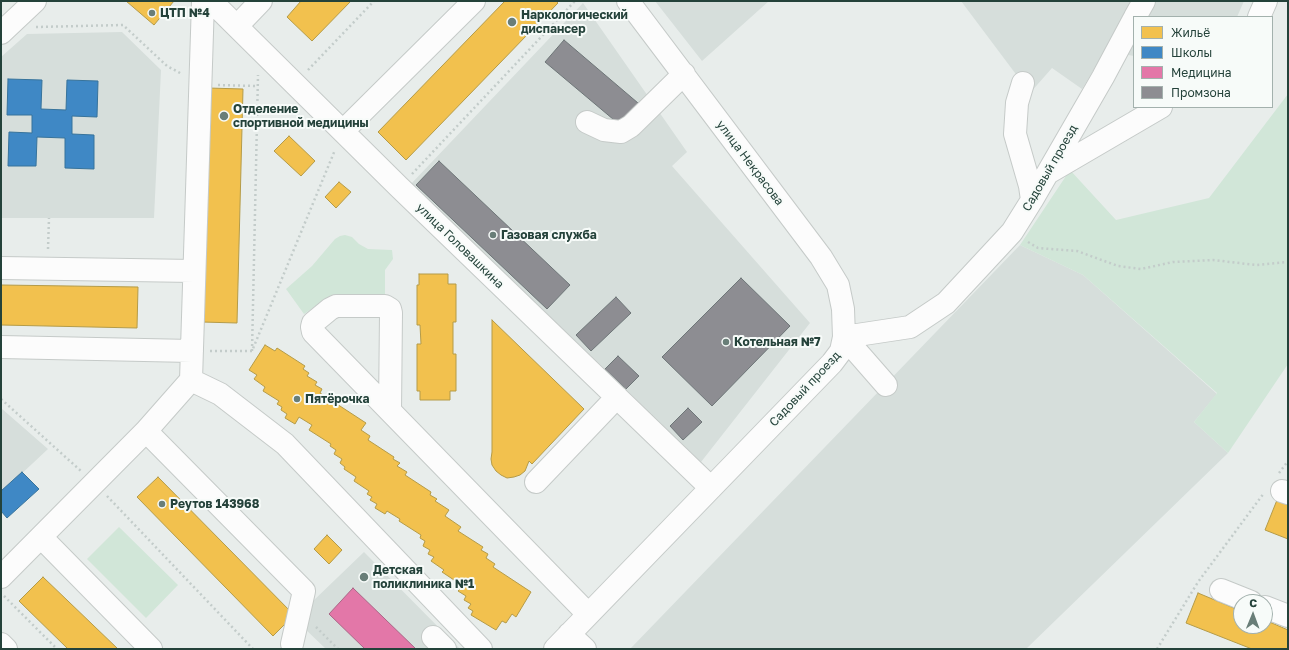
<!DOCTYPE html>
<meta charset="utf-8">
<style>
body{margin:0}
#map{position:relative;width:1289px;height:650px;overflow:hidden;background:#e8edeb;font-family:"Golos Text",sans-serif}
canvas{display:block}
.frame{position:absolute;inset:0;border:2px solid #24423a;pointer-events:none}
.legend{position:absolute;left:1133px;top:16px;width:140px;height:92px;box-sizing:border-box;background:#f7fbf9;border:1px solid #a3b1ad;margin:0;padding:5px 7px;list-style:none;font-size:12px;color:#24423a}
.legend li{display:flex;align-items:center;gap:8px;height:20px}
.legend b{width:20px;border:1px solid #a3b1ad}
.north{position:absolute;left:1233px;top:594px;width:40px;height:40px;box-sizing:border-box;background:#f7fbf9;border:1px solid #a3b1ad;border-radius:50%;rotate:1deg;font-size:11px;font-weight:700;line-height:16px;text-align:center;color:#24423a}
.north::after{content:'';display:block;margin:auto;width:14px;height:18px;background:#697e78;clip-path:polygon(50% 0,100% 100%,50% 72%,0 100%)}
</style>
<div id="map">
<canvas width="1289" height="650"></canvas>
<div class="frame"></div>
<ul class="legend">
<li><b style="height:11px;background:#f2c14e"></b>Жильё</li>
<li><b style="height:11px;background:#3f88c5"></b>Школы</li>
<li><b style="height:11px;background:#e377a8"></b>Медицина</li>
<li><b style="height:11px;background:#8d8d92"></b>Промзона</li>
</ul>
<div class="north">С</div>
</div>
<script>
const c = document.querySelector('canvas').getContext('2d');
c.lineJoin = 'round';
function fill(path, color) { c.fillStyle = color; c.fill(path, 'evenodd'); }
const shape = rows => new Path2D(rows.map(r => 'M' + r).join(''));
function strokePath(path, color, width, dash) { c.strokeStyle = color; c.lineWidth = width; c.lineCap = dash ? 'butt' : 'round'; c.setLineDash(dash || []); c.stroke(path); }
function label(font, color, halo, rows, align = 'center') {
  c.font = font + ' "Golos Text",sans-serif'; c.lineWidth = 4; c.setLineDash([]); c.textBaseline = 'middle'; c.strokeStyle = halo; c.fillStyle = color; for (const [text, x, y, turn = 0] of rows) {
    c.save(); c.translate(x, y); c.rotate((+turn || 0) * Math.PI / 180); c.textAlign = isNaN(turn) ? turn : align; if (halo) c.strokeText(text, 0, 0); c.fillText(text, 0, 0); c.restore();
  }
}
fill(shape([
 [655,1,769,1,702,61],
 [961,1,1244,1,1237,17,1134,17,1134,56,1105,51,1082,89,1052,68,1030,93],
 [583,3,687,152,672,166,810,323,701,462,605,369,410,185],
 [122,32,161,70,154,218,1,218,1,57,27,34],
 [1020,245,1083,275,1217,394,1194,422,1228,453,1026,649,630,649],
 [1,408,48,449,1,493],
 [364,552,460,649,326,649,304,628,312,602]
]), '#d6dedb');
fill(shape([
 [1288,94,1288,364,1228,453,1194,422,1217,393,1083,275,1020,245,1070,170,1116,220,1209,198],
 [345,235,352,237,359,244,368,249,392,250,393,259,385,270,385,296,332,295,304,314,286,289,312,266,335,239,340,236],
 [119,527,178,585,146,618,87,559]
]), '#d1e6d8');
const homes = shape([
 [126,1,174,1,154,25,126,1],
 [301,1,351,1,312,41,287,17,301,1],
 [505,1,556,1,558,3,406,160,378,132,505,1],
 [208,88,243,89,237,323,202,322,208,88],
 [289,136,315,161,301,176,274,151,289,136],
 [339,182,351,192,336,208,325,197,339,182],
 [419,274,448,274,448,284,456,284,456,322,453,322,453,354,456,354,456,391,450,391,450,400,420,400,420,391,417,391,417,344,421,344,420,325,417,325,417,285,419,285,419,274],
 [1,285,138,287,137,328,1,325,1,285],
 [492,320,584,409,532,464,529,461,525,471,520,475,514,477,507,478,501,475,496,471,492,465,491,459,492,452,492,320],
 [265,345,275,351,277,348,305,366,303,369,309,373,307,376,317,382,315,385,322,389,320,393,366,423,361,430,370,436,368,440,394,457,393,459,400,463,397,466,407,472,405,475,431,492,430,495,437,499,435,501,449,510,445,516,461,527,458,531,483,547,481,550,488,554,486,558,495,564,493,567,531,592,516,617,512,614,506,623,502,621,496,630,471,615,473,611,468,608,471,604,464,600,466,596,458,591,460,589,455,585,457,582,442,572,444,570,431,561,434,557,428,554,430,550,423,546,425,541,420,538,421,535,399,521,400,519,387,511,385,514,375,508,377,504,370,500,372,497,367,494,369,491,354,481,356,477,344,469,345,467,340,463,342,459,334,454,336,450,330,446,331,444,309,430,312,425,299,417,295,424,285,418,287,414,281,410,282,407,277,404,279,401,263,391,265,387,254,379,257,375,249,370,265,345],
 [158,477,294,615,273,636,137,497,158,477],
 [1277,500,1288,505,1288,539,1265,530,1277,500],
 [327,535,342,550,329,564,314,549,327,535],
 [43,577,118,649,68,649,19,601,43,577],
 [1198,593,1241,611,1241,626,1265,626,1265,620,1288,630,1288,649,1252,649,1186,623,1198,593]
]);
fill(homes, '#f2c14e');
strokePath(homes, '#b49b48', 1);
const schools = shape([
 [8,79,42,80,41,109,66,110,67,80,98,81,97,117,72,116,72,134,94,135,94,169,65,168,65,138,37,137,36,166,8,166,9,132,32,133,32,115,7,115,8,79],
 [22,472,39,489,7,518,1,511,1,491,22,472]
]);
fill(schools, '#3f88c5');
strokePath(schools, '#37739b', 1);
const health = shape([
 [353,588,416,649,365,649,329,614,353,588]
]);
fill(health, '#e377a8');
strokePath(health, '#aa6787', 1);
const industry = shape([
 [564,40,638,103,620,125,545,62,564,40],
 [439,161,570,285,547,309,416,185,439,161],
 [741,278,790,326,712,406,662,357,741,278],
 [616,297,631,313,591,351,576,335,616,297],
 [618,356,639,376,626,389,605,369,618,356],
 [688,408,702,422,683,440,670,426,688,408]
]);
fill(industry, '#8d8d92');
strokePath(industry, '#6e7678', 1);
const minor = shape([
 [211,1,399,187,711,488],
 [1135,17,1144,1],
 [1259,17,1266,1],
 [237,26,261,1],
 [1,33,35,1],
 [1023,83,1017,103,1015,134,1030,186,1032,200],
 [587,122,604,130,621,132,631,126,684,74],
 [343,131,474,1],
 [1048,173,1161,107],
 [1,268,194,271],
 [844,337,910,327,946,303,1012,232,1032,200,1103,77,1134,19],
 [844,337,886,385],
 [1,347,192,351],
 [191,380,220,394,285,444,481,649],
 [390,411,391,313,390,309,385,306,336,306,330,309,313,323,312,327,313,332,588,614],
 [146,431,304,591,292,644],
 [536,482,617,397],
 [1282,491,1288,493],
 [41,537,151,649],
 [1,577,146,431,191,380,203,1],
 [1221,590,1251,602],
 [1265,607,1288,616],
 [569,634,585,649],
 [433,637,445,649],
 [1,644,6,649],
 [555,649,832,363,841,351,844,337,843,309,838,285,821,257,628,1]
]);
strokePath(minor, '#c5cac8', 24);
strokePath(shape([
 [36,27,123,25,167,66,182,74],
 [308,70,374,1],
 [218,85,257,86],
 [412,174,575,1],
 [1028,242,1038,248,1077,251,1118,266,1141,269,1173,262,1213,260,1256,265,1288,262],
 [48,249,49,218],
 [210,351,252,351,335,150],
 [252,351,258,75],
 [1,399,81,471],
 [1279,473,1288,461],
 [107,496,253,649],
 [4,596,57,649],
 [316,627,338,649],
 [1157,649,1198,582,1264,493]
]), '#c3ccca', 2.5, [2, 3]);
strokePath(minor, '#fcfcfc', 22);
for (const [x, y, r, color] of [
 [152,13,4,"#697e78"],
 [512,22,5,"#697e78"],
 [224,116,5,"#697e78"],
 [493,235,4,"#697e78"],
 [726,342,4,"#697e78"],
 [297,399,4,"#697e78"],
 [162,504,4,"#697e78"],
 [364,577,5,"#697e78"]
]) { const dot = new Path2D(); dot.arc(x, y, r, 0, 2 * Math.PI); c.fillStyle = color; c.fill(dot); strokePath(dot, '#f7fbf9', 1.5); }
label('bold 12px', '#24423a', '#f7fbf9', [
 ["ЦТП №4",160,13],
 ["Наркологический",521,15],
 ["диспансер",521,29],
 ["Отделение",233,109],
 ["спортивной медицины",233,123],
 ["Газовая служба",501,235],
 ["Котельная №7",734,342],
 ["Пятёрочка",305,399],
 ["Реутов 143968",170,504],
 ["Детская",373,570],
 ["поликлиника №1",373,584]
], 'left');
label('12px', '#24423a', '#f7fbf9', [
 ["улица Некрасова",750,163,53],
 ["Садовый проезд",1050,168,-60],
 ["улица Головашкина",460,246,44],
 ["Садовый проезд",805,389,-47]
]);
</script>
